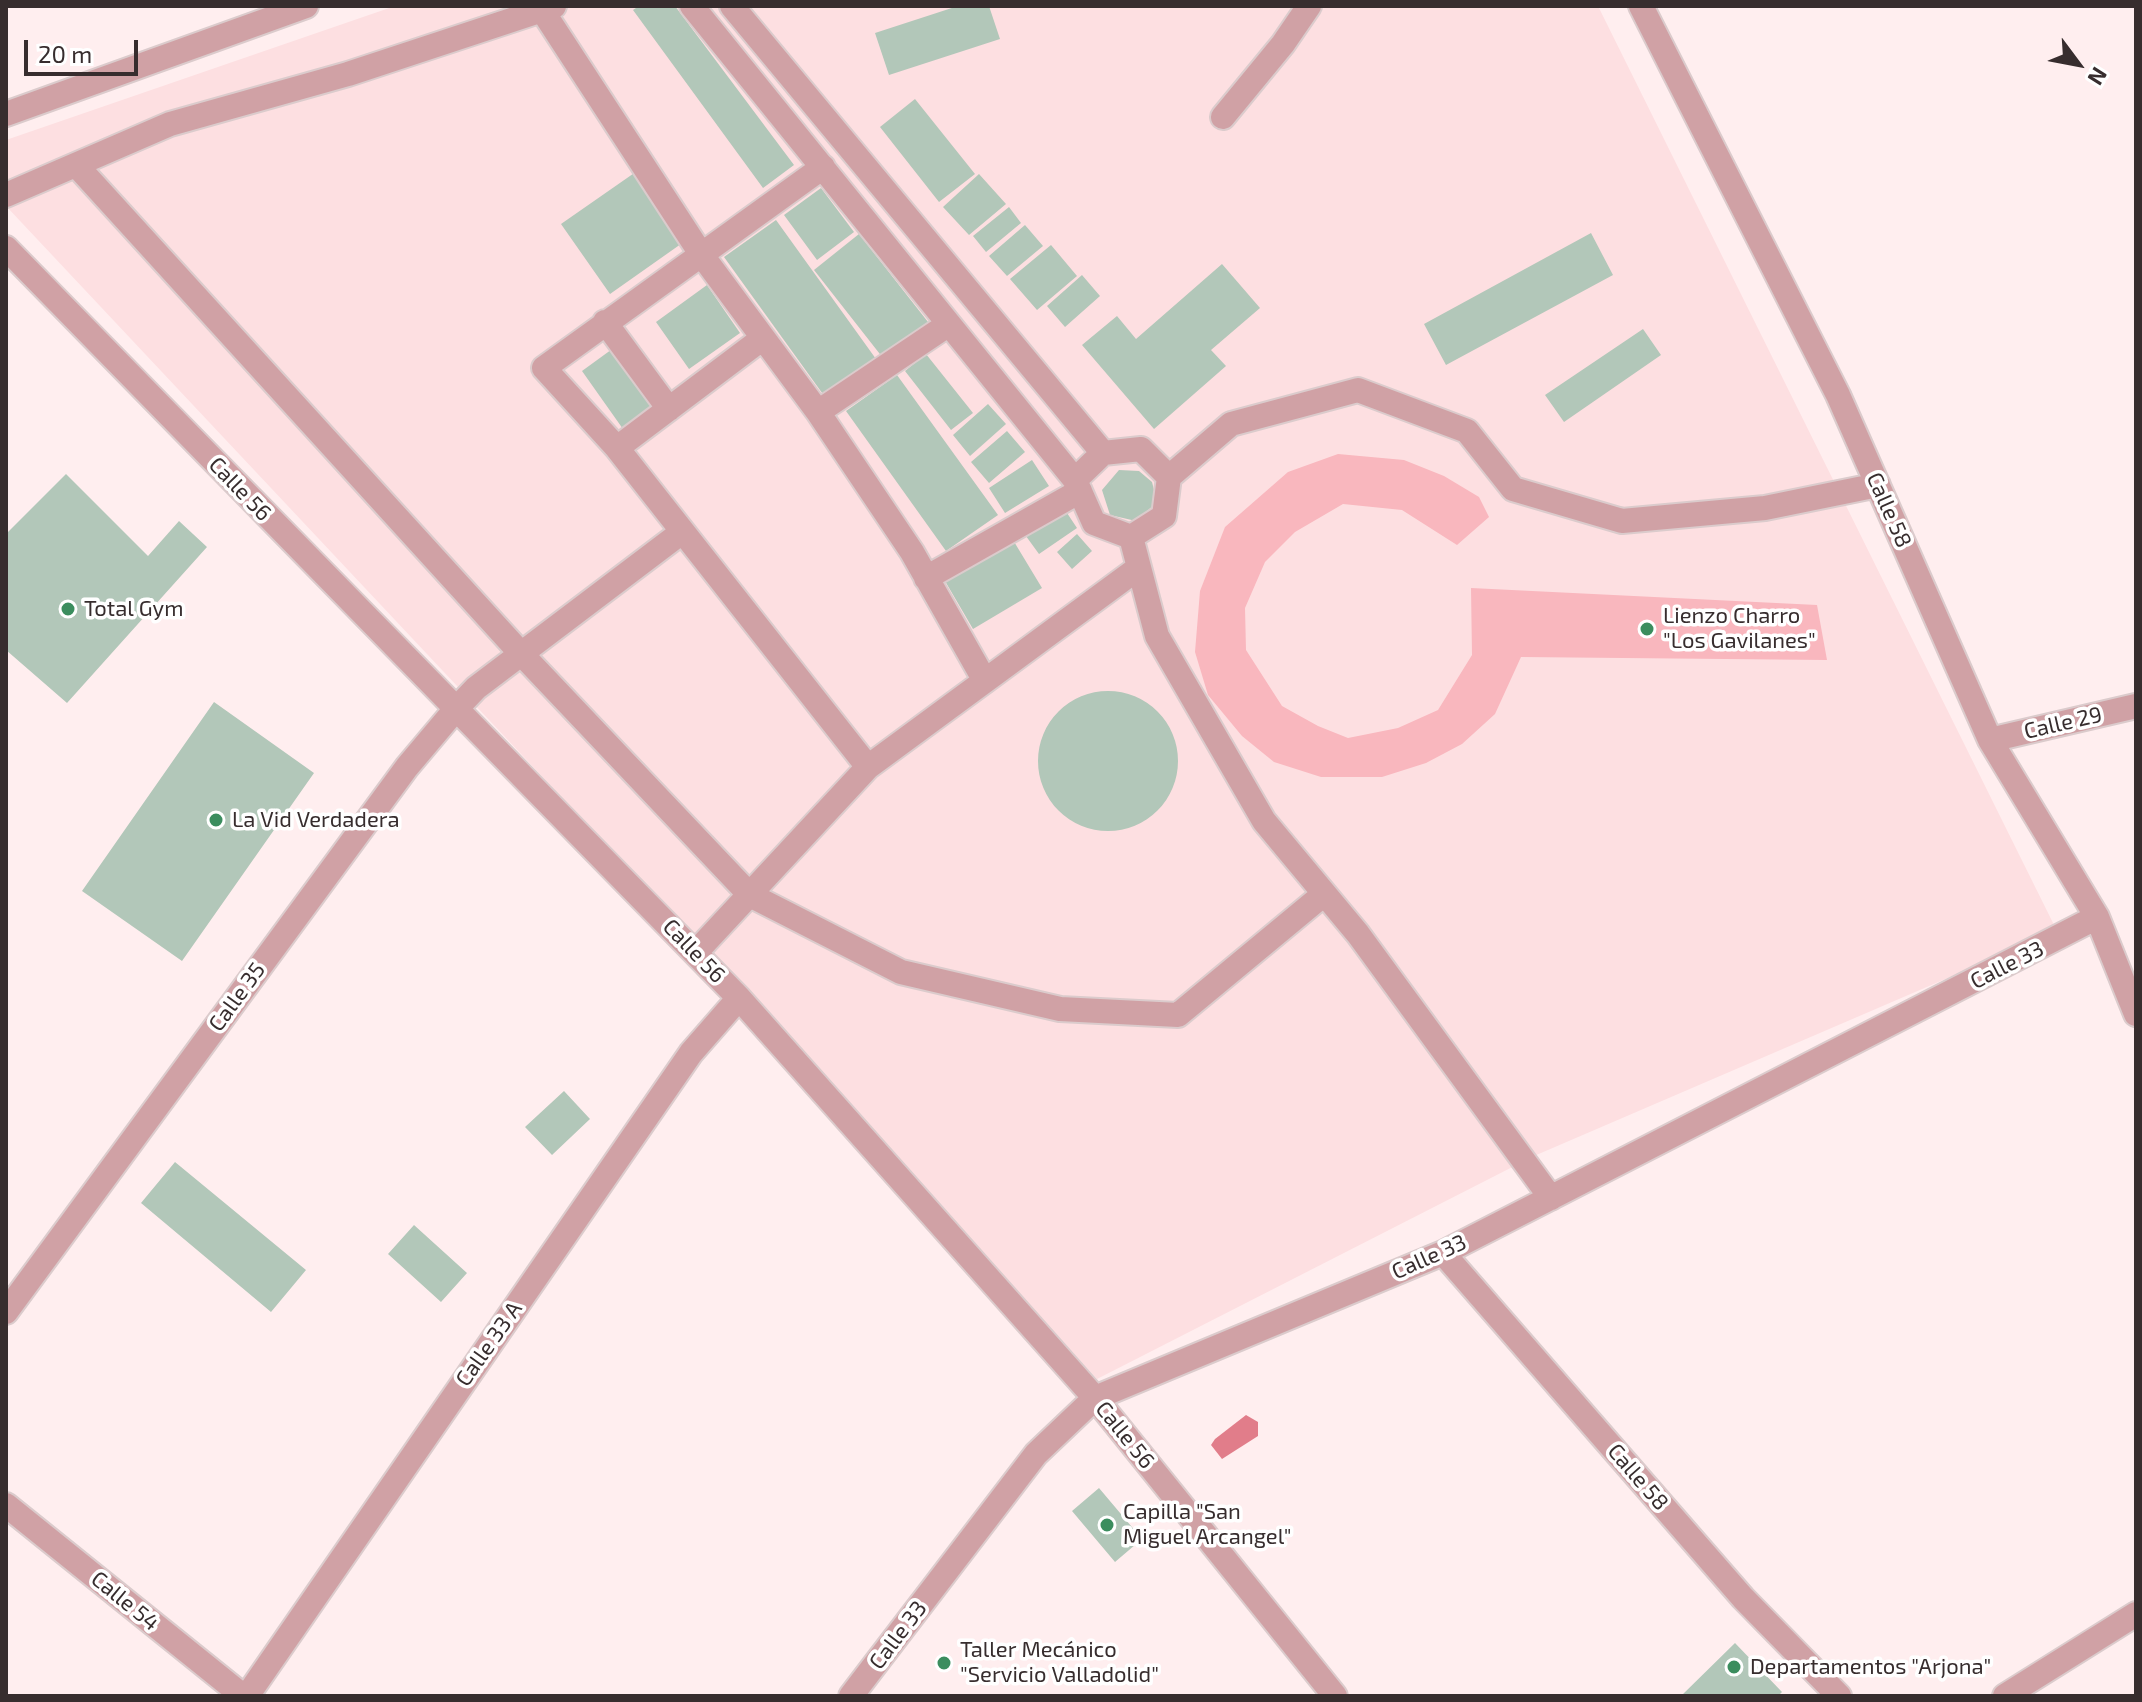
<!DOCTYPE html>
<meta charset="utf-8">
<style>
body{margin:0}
#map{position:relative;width:2142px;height:1702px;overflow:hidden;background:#ffeeef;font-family:"Exo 2",sans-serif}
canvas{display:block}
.frame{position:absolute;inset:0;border:8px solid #372d2e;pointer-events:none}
.north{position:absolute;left:2038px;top:24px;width:80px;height:80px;-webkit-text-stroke:6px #fff;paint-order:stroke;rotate:122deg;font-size:22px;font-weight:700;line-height:32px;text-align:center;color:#372d2e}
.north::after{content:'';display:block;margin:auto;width:28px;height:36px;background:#372d2e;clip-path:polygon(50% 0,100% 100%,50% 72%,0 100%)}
.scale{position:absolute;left:24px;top:40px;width:114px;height:36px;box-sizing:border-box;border:4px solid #372d2e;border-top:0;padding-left:10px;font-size:24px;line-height:28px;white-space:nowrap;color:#372d2e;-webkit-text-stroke:6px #fff;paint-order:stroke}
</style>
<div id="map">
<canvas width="2142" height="1702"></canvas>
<div class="frame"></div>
<div class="north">N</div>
<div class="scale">20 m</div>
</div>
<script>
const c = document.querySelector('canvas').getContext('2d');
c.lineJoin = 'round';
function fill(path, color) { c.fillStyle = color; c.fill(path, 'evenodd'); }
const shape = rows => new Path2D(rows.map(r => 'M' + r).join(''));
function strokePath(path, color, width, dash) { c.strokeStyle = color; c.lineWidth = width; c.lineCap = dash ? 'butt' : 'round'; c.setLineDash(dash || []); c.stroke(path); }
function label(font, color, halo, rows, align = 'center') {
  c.font = font + ' "Exo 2",sans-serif'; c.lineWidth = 7; c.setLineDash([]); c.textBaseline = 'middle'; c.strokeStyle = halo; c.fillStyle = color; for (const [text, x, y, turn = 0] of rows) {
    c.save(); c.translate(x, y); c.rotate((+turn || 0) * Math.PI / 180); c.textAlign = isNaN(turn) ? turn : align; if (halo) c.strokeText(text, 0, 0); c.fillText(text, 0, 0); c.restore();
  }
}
fill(shape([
 [395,6,1598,6,2057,931,1534,1156,1097,1379,707,952,6,206,6,140]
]), '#fddfe1');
fill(shape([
 [1338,454,1404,460,1444,476,1479,497,1489,517,1457,545,1402,510,1343,504,1295,532,1265,562,1245,608,1246,650,1282,706,1318,726,1348,738,1398,728,1438,710,1472,655,1471,588,1817,605,1827,660,1521,657,1495,714,1462,744,1426,763,1382,777,1321,777,1274,762,1242,736,1208,695,1195,652,1200,591,1225,527,1288,472]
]), '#f9b7be');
fill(shape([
 [1246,1415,1258,1422,1258,1436,1222,1459,1211,1445,1215,1439]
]), '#e17d8a');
fill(shape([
 [639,6,675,6,794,165,763,188,633,10],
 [958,6,989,6,1000,39,889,75,875,33],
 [915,99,975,174,939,202,880,127],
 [640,169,688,239,610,294,561,224],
 [979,174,1006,204,969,235,943,207],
 [821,188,854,232,817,260,784,215],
 [1009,207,1021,223,986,252,973,236],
 [776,220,876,359,825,397,724,257],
 [1025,225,1043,246,1007,276,989,256],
 [1591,233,1613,275,1446,365,1424,324],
 [859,234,928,322,883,358,814,270],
 [1051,245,1077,276,1037,310,1010,279],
 [1222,264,1260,308,1211,350,1226,366,1154,429,1082,345,1117,316,1136,339],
 [1082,275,1100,296,1065,327,1047,306],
 [707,285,740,333,689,369,656,322],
 [1643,329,1661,355,1564,422,1545,395],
 [615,347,657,404,623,429,582,371],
 [926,354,973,413,951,430,905,371],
 [897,375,998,515,946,551,846,411],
 [988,404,1006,424,970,456,953,435],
 [1007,431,1025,452,989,483,971,462],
 [1032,460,1049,486,1005,513,989,488],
 [1119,470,1139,471,1152,482,1157,502,1136,521,1110,515,1102,490],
 [66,474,148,556,179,521,207,547,67,703,6,650,6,534],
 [1061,504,1077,528,1039,554,1023,532],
 [1077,534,1092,551,1072,569,1057,552],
 [1013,540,1042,588,973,629,945,581],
 '1038 761a70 70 0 1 1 140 0a70 70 0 1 1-140 0Z',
 [214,702,314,773,182,961,82,891],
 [564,1091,590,1119,552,1155,525,1127],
 [175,1162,306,1270,271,1312,141,1203],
 [414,1225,467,1273,441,1302,388,1254],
 [1099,1488,1142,1539,1115,1562,1072,1511],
 [1735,1643,1782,1692,1778,1696,1681,1696]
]), '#b2c7b9');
const minor = shape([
 [692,6,1075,480],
 [732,6,1103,453],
 [1641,6,1838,395,1990,740,2097,917,2136,1014],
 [542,10,701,254,818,412,912,552,985,681],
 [6,114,306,6],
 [1223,117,1283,44,1309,6],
 [78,167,515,647,750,895,901,972,1060,1009,1178,1015,1324,894],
 [823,167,544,368,617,448,868,767],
 [6,195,170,124,348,74,554,6],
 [6,248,739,998,1095,1398,1335,1696],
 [605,322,669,409],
 [818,412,949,324],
 [617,448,763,338],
 [1169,477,1141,449,1103,453,1075,480,1094,523,1131,537,1164,516,1169,477,1231,424,1358,390,1467,431,1513,489,1622,521,1765,508,1878,485],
 [1131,537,1157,636,1264,821,1358,934,1551,1198],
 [926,578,1080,491],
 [1990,740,2136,706],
 [696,952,868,767,1137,569],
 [1443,1253,1743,1598,1839,1696],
 [6,1312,407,767,455,710,476,688,682,532],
 [6,1505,243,1696],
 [247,1696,691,1053,739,998],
 [851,1696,1036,1454,1095,1398,1443,1253,2097,917],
 [2005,1696,2136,1614]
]);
strokePath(minor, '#dbcbcc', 28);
strokePath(minor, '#d0a1a5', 24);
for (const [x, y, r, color] of [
 [68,609,8,"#3b8d5e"],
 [1647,629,8,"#3b8d5e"],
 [216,820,8,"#3b8d5e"],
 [1107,1525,8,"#3b8d5e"],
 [944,1663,8,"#3b8d5e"],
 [1734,1667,8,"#3b8d5e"]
]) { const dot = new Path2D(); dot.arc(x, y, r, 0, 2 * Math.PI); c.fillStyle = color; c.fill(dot); strokePath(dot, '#fff', 3); }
label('22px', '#372d2e', '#fff', [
 ["Calle 56",240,489,46],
 ["Calle 58",1889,510,66],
 ["Calle 29",2063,723,-13],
 ["Calle 56",694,951,46],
 ["Calle 33",2007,965,-27],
 ["Calle 35",237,997,-54],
 ["Calle 33",1429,1257,-24],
 ["Calle 33 A",489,1344,-55],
 ["Calle 56",1125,1435,51],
 ["Calle 58",1638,1477,49],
 ["Calle 54",125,1601,39],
 ["Calle 33",898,1635,-53]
]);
label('22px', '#372d2e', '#fff', [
 ["Total Gym",84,609],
 ["Lienzo Charro",1663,616],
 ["\"Los Gavilanes\"",1663,641],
 ["La Vid Verdadera",232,820],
 ["Capilla \"San",1123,1512],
 ["Miguel Arcangel\"",1123,1537],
 ["Taller Mecánico",960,1650],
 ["\"Servicio Valladolid\"",960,1675],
 ["Departamentos \"Arjona\"",1750,1667]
], 'left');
</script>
